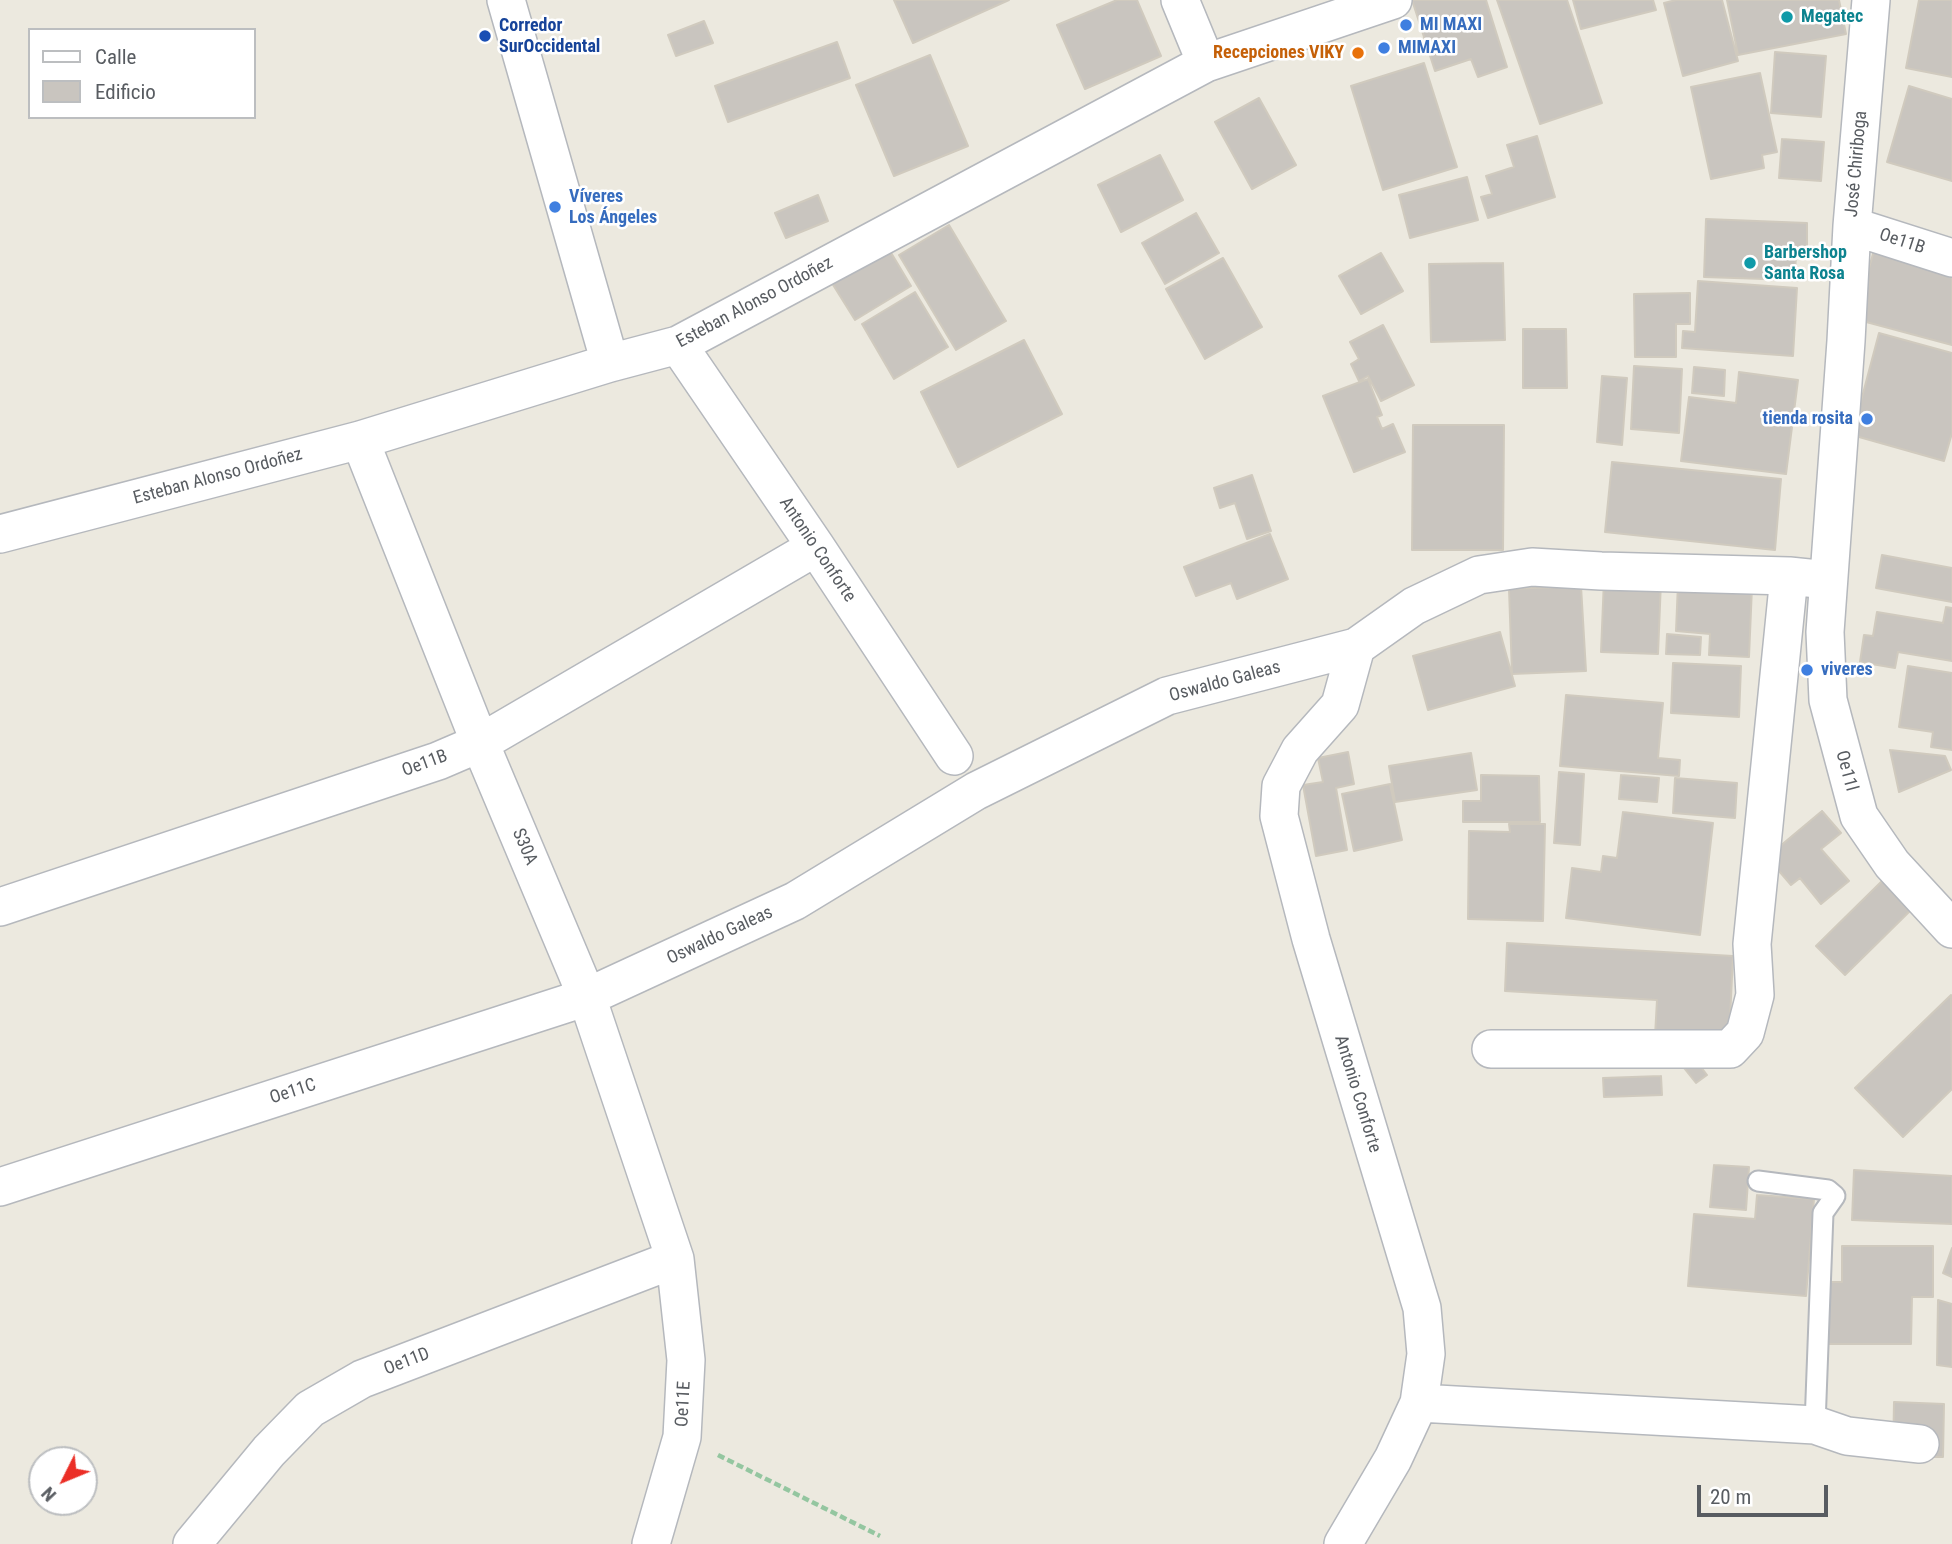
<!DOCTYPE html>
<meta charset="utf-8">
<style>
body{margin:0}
#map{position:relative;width:1952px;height:1544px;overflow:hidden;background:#ece9df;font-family:"Roboto Condensed",sans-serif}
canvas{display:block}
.legend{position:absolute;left:28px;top:28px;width:228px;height:91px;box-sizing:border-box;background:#fff;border:2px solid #bcbec0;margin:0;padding:9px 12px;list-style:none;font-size:21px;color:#585c61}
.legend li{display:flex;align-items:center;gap:14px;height:35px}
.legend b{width:35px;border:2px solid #bcbec0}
.north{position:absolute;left:28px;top:1446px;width:70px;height:70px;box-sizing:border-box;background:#fff;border:2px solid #bcbec0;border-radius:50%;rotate:227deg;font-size:19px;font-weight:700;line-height:28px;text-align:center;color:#585c61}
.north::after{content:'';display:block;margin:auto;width:24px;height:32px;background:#eb2e26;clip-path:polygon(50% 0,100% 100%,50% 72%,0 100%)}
.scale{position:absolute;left:1697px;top:1485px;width:131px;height:32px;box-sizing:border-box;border:4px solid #585c61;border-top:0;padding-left:9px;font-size:21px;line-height:24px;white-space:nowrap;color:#585c61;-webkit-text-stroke:5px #fff;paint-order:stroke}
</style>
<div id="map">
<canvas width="1952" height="1544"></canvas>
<ul class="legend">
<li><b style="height:9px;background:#fff"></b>Calle</li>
<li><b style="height:19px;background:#c9c5bf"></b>Edificio</li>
</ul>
<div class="north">N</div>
<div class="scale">20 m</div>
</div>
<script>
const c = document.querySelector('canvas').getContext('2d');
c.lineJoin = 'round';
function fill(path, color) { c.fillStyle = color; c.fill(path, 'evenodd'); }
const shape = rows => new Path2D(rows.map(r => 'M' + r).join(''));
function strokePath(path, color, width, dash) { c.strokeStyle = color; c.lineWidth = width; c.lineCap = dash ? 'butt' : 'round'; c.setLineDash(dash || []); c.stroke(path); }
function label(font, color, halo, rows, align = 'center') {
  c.font = font + ' "Roboto Condensed",sans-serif'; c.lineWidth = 5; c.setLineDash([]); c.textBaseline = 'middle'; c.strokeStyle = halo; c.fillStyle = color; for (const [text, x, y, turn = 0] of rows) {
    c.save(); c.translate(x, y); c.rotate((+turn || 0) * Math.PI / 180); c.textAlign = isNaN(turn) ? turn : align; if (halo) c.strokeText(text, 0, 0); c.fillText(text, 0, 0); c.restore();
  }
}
const building = shape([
 [894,0,1009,0,913,43,894,0],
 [1117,0,1137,0,1161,56,1085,89,1057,25,1117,0],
 [1412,0,1486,0,1507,67,1478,77,1471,59,1435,71,1412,0],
 [1497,0,1567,0,1602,103,1540,124,1497,0],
 [1573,0,1653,0,1656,10,1581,29,1573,0],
 [1676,0,1722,0,1738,61,1683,76,1664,3,1676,0],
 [1727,0,1839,0,1846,34,1738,55,1727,0],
 [1919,0,1952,0,1952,77,1906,68,1919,0],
 [704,21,713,43,676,56,668,35,704,21],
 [837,42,850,78,728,122,715,86,837,42],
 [1775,52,1826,56,1821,117,1771,113,1775,52],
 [930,55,968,146,894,176,856,85,930,55],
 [1424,63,1457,167,1383,190,1351,86,1424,63],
 [1760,73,1777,152,1762,155,1764,168,1711,179,1691,87,1760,73],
 [1909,86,1952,99,1952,181,1887,162,1909,86],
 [1259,98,1296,165,1252,189,1215,122,1259,98],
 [1537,136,1555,197,1488,218,1481,197,1492,194,1486,176,1514,167,1507,145,1537,136],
 [1782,139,1824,142,1821,181,1779,178,1782,139],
 [1160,155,1183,200,1121,232,1098,185,1160,155],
 [1467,177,1478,220,1410,238,1399,195,1467,177],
 [818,195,828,221,786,238,775,213,818,195],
 [1196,213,1219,253,1165,284,1142,243,1196,213],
 [1706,219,1807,223,1807,249,1796,249,1795,280,1704,277,1706,219],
 [949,225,1006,321,956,350,899,255,949,225],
 [887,246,911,286,855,320,830,280,887,246],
 [1874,250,1952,271,1952,345,1855,319,1874,250],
 [1381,253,1403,291,1361,314,1339,276,1381,253],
 [1223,258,1262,327,1205,359,1166,289,1223,258],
 [1503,263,1505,340,1431,342,1429,264,1503,263],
 [1698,281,1797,288,1793,356,1682,348,1683,331,1695,332,1698,281],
 [915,292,948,347,894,379,862,324,915,292],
 [1690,293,1690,324,1676,324,1676,357,1635,357,1634,294,1690,293],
 [1383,325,1414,385,1381,401,1368,376,1359,381,1351,364,1359,359,1350,342,1383,325],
 [1523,329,1566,329,1567,388,1523,388,1523,329],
 [1879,333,1952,353,1952,433,1944,461,1852,435,1879,333],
 [1024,340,1062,414,958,467,921,392,1024,340],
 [1634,366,1682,369,1679,433,1631,429,1634,366],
 [1694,367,1725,370,1724,396,1692,393,1694,367],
 [1739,372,1798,380,1786,474,1681,461,1689,397,1736,403,1739,372],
 [1602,376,1627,378,1622,445,1597,442,1602,376],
 [1368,379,1382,415,1377,417,1382,429,1393,424,1405,452,1354,472,1323,396,1368,379],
 [1413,425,1504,425,1503,550,1412,550,1413,425],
 [1612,462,1781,479,1775,550,1605,532,1612,462],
 [1252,475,1271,531,1247,539,1235,503,1220,508,1214,488,1252,475],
 [1270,534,1288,579,1237,599,1231,583,1196,596,1184,567,1270,534],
 [1882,555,1952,568,1952,602,1876,588,1882,555],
 [1604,579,1661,581,1658,654,1601,652,1604,579],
 [1678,583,1752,587,1749,657,1709,655,1710,634,1676,631,1678,583],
 [1581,586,1586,671,1512,674,1509,589,1581,586],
 [1946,607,1952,608,1952,661,1898,652,1895,668,1860,662,1864,635,1873,636,1877,612,1943,623,1946,607],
 [1500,632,1515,686,1428,710,1413,656,1500,632],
 [1667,634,1701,637,1700,655,1666,654,1667,634],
 [1673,663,1741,666,1739,717,1671,713,1673,663],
 [1908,666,1952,673,1952,750,1931,747,1933,732,1899,727,1908,666],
 [1566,695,1663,703,1658,758,1680,760,1679,776,1560,766,1566,695],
 [1890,750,1945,756,1951,770,1899,792,1890,750],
 [1348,752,1354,784,1336,788,1347,850,1316,856,1303,785,1323,782,1318,758,1348,752],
 [1471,753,1477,790,1395,802,1389,766,1471,753],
 [1559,772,1584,774,1580,845,1554,843,1559,772],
 [1481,775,1539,776,1540,822,1463,822,1463,801,1481,801,1481,775],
 [1621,775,1659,778,1657,802,1619,799,1621,775],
 [1675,778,1737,783,1735,818,1673,813,1675,778],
 [1390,784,1402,840,1354,851,1342,794,1390,784],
 [1822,811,1841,833,1821,849,1849,881,1821,904,1800,878,1791,885,1767,857,1822,811],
 [1623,812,1713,823,1700,935,1566,918,1572,868,1601,872,1603,856,1617,858,1623,812],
 [1509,824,1545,824,1543,921,1468,919,1469,831,1510,832,1509,824],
 [1882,881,1911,910,1845,975,1816,946,1882,881],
 [1507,943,1733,956,1729,1040,1655,1036,1657,1000,1505,991,1507,943],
 [1951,995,1952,1089,1903,1137,1855,1088,1951,995],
 [1692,1055,1707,1075,1696,1083,1680,1063,1692,1055],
 [1661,1076,1662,1095,1604,1097,1603,1078,1661,1076],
 [1714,1165,1749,1167,1746,1210,1710,1207,1714,1165],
 [1854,1170,1952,1176,1952,1224,1852,1220,1854,1170],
 [1757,1195,1814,1199,1806,1296,1688,1286,1694,1214,1755,1219,1757,1195],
 [1842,1246,1933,1246,1933,1297,1912,1297,1911,1344,1826,1344,1826,1282,1842,1282,1842,1246],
 [1952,1248,1952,1277,1943,1273,1952,1248],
 [1938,1300,1952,1304,1952,1367,1937,1365,1938,1300],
 [1894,1402,1944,1404,1943,1457,1893,1457,1894,1402]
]);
fill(building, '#c9c5bf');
strokePath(building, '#d0cabe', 2);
const lane = shape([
 [1758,1181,1828,1190,1835,1196,1823,1213,1815,1425]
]);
const street = shape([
 [506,0,610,363],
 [1180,0,1206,63],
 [1871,0,1852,226,1846,341,1825,632,1828,700,1859,816,1892,864,1952,929],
 [1852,226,1952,258],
 [678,345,816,547,954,756],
 [360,440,480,743,587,997,675,1259,686,1360,682,1437,651,1544],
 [0,534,360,440,610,363,678,345,1206,63,1393,0],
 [0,907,438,761,480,743,816,547],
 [1491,1049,1730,1049,1745,1033,1755,995,1752,944,1789,576],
 [0,1187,587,997,795,901,976,791,1167,696,1356,647,1414,606,1479,575,1532,567,1601,571,1789,576,1828,580],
 [1419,1403,1815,1425,1847,1436,1920,1444],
 [192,1544,269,1451,310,1409,362,1379,675,1259],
 [1343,1544,1393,1459,1419,1403,1426,1354,1422,1308,1311,939,1279,816,1281,786,1300,750,1340,705,1356,647]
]);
strokePath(lane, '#b5b8bd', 23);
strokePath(street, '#b5b8bd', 40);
strokePath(shape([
 [718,1455,880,1536]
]), '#94c6a0', 4.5, [7, 3.5]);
strokePath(lane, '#fff', 19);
strokePath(street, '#fff', 37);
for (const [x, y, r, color] of [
 [1787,17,7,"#0f9aa8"],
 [1406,25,7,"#3f7fe0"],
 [485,36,7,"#1a4fb4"],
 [1384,48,7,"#3f7fe0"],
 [1358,53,7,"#e8710a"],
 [555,207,7,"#3f7fe0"],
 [1750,263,7,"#0f9aa8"],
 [1867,419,7,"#3f7fe0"],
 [1807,670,7,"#3f7fe0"]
]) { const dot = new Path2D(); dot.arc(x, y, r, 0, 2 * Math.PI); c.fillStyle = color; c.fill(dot); strokePath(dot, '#fff', 2.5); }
label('bold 18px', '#0d838f', '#fff', [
 ["Megatec",1801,17],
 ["Barbershop",1764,253],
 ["Santa Rosa",1764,274]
], 'left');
label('bold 18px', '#366cbe', '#fff', [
 ["MI MAXI",1420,25],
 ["MIMAXI",1398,48],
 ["Víveres",569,197],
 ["Los Ángeles",569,218],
 ["tienda rosita",1853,419,"right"],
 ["viveres",1821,670]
], 'left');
label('bold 18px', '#164399', '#fff', [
 ["Corredor",499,26],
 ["SurOccidental",499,47]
], 'left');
label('bold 18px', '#c56008', '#fff', [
 ["Recepciones VIKY",1344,53]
], 'right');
label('18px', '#585c61', '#fff', [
 ["José Chiriboga",1857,164,-85],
 ["Oe11B",1902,242,18],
 ["Esteban Alonso Ordoñez",755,303,-28],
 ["Esteban Alonso Ordoñez",218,477,-15],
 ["Antonio Conforte",817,550,56],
 ["Oswaldo Galeas",1225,682,-15],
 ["Oe11B",425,764,-20],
 ["Oe11l",1846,771,75],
 ["S30A",524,847,67],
 ["Oswaldo Galeas",720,936,-25],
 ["Oe11C",293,1092,-18],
 ["Antonio Conforte",1357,1094,73],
 ["Oe11D",407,1362,-21],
 ["Oe11E",684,1404,-87]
]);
</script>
